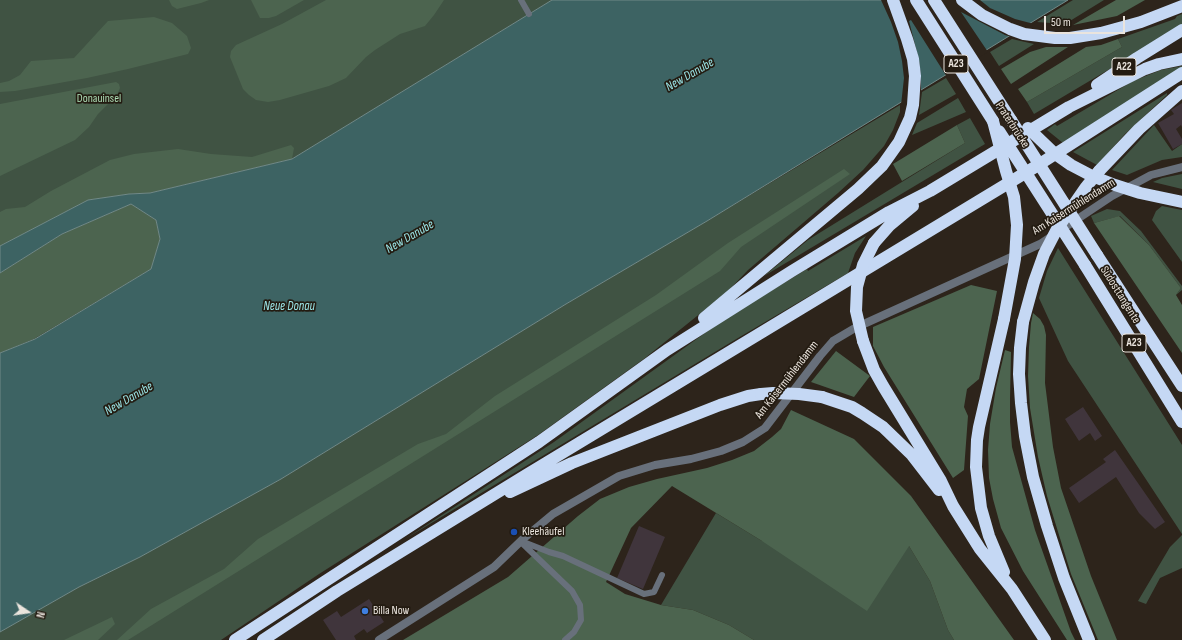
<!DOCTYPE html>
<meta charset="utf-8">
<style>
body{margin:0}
#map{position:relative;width:1182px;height:640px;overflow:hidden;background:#2d241b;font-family:"Sofia Sans Condensed",sans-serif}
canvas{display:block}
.north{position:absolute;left:8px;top:592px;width:40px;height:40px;-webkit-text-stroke:3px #231b11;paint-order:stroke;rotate:103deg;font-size:11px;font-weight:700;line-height:16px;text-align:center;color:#eae4dd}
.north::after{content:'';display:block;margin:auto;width:14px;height:18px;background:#eae4dd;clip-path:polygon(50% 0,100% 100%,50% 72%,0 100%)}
.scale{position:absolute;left:1044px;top:16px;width:81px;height:18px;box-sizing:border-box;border:2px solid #eae4dd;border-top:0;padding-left:5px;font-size:12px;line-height:14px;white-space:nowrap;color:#eae4dd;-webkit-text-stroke:3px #231b11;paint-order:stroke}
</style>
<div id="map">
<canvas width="1182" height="640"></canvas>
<div class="north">N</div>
<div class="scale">50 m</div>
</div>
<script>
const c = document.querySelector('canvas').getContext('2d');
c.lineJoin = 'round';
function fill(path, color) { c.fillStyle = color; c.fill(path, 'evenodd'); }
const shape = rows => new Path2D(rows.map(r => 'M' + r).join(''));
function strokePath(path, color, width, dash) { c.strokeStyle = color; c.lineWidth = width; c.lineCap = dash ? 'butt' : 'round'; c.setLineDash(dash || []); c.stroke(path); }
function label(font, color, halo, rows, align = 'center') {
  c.font = font + ' "Sofia Sans Condensed",sans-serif'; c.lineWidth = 3.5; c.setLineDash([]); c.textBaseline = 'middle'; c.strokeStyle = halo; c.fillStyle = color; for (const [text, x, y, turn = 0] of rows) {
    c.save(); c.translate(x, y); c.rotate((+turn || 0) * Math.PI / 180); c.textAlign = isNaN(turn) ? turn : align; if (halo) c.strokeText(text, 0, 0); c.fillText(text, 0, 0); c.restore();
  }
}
fill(shape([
 [0,0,552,0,292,159,129,194,88,200,0,246],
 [1073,0,1104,0,1065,24,1037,22],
 [1182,14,1182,26,1034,114,1027,102,1122,47,1118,39,1175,19,1177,16],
 [1012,39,1034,44,999,66,990,52],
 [1182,66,1182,69,1063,143,1047,130,1055,124,1057,126,1133,81,1161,70],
 [946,78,956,94,919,115,922,92],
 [1167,93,1167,95,1125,134,1097,165,1073,152],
 [958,98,966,112,912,135,917,123],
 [900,105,900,112,893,130,884,146,863,170,838,193,748,270,728,291,645,358,538,435,319,574,221,640,0,640,0,632,79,587,140,557,281,479,566,304,707,221],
 [970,118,985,144,764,276,808,240,965,143,957,125],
 [1154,125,1172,151,1182,144,1182,157,1162,160,1127,175,1112,170],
 [1182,174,1182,189,1153,182,1162,178],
 [1162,206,1182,210,1182,262,1152,220,1156,211],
 [1107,209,1120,211,1141,231,1182,286,1182,290,1176,295,1181,288,1149,245,1120,216,1094,223,1091,216],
 [866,236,855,253,848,273,738,338,405,539,554,442,723,320,807,269,808,271],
 [1058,248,1182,445,1182,534,1068,361,1039,298,1047,271],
 [716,513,762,541,909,546,930,581,948,630,954,640,754,640,729,625,693,610,661,605],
 [1182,535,1182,568,1160,578,1146,604,1138,601,1170,547]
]), '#405343');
fill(shape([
 [169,0,209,0,201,3,177,9,172,6],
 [251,0,304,0,276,16,269,18,260,18],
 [326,0,444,0,434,15,425,26,400,34,375,50,366,57,346,78,329,86,280,100,268,102,256,100,249,95,243,89,230,57,231,51,236,45,282,24],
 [1116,0,1145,0,1117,16,1073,25],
 [154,17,172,23,187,36,191,48,188,54,128,69,87,78,15,91,0,92,0,83,9,81,20,75,31,61,74,58,108,21],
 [1118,39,1122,47,1027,102,1018,89,1086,47,1101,45],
 [1046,47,1068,47,1011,84,1001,69,1030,52],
 [116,82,119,84,120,88,117,95,98,114,89,127,75,140,0,176,0,104],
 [957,125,965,143,902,181,893,164],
 [291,145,294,148,292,159,150,193,129,194,88,200,0,246,0,212,6,209,25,207,51,191,110,160,134,154,178,149,211,154,252,157],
 [844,169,850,174,741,247,720,271,128,640,117,640,151,609,224,569,258,539,418,444,446,434,495,396,656,295,728,243],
 [131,204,156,220,160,239,151,269,34,339,0,353,0,273,62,234],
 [1119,216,1149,245,1181,288,1176,295,1182,305,1182,353,1094,223],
 [971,285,997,291,979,379,967,389,964,407,968,416,964,470,953,478,884,367,873,346,873,327],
 [1033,313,1040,319,1044,326,1046,335,1045,383,1053,447,1061,488,1091,576,1117,640,1098,640,1071,574,1047,496,1038,457,1030,408,1028,376,1029,347,1031,323],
 [1005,350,1011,352,1010,399,1010,422,1012,447,1035,530,1071,632,1075,640,1067,640,1023,571,1001,528,993,499,989,478,988,450,990,424,996,388],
 [836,351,870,376,854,397,811,382],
 [791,410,854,439,911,496,1014,640,954,640,948,630,930,581,909,546,867,611,762,541,672,486,631,528,606,582,625,594,661,605,693,610,729,625,754,640,403,640,508,577,578,516,600,499,629,487,657,479,707,468,732,460,754,451,772,437,781,429],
 [112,617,115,624,98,640,64,640]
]), '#4c644f');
const water = shape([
 [552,0,1068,0,707,221,566,304,281,479,140,557,79,587,0,632,0,353,35,339,151,269,160,239,156,220,131,204,62,234,0,273,0,246,88,200,129,194,150,193,292,159,552,0]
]);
fill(water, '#3d6363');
strokePath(water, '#718a88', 1);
fill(shape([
 [881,0,980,0,990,8,1015,19,1034,24,1012,37,1005,35,961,12,988,52,947,77,911,20,909,21,919,60,921,77,921,93,901,105,904,78,902,61,898,42,891,22]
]), '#2d241b');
fill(shape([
 [1182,103,1182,127,1181,125,1176,129,1182,139,1182,144,1173,149,1158,123,1174,114,1171,110],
 [1083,407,1102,436,1095,441,1090,433,1079,441,1065,419],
 [1115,450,1165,522,1155,529,1139,513,1116,477,1079,503,1069,488,1106,462,1103,459],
 [639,526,665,537,643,589,617,578],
 [369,599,384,622,367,633,364,629,354,636,356,640,336,640,323,620,337,611,341,617]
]), '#40353c');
strokePath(shape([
 [521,0,529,14],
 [521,541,549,552,563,556,644,594,654,592,662,575],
 [523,544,572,591,580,605,581,620,574,632,565,640]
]), '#68707b', 6);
strokePath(shape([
 [379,640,494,567,523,539,553,514,619,476,655,465,691,459,721,451,743,442,765,428,820,356,833,341,855,328,1040,244,1112,196,1151,175,1182,167]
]), '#68707b', 8);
strokePath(shape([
 [916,0,993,121],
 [934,0,1011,120],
 [962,0,982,15,1010,29,1024,34,1055,38,1070,38,1101,33,1141,22,1182,6],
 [1097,85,1137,58,1182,30],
 [1099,171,1139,129,1182,91],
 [874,243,889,226,913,206],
 [1097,255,1182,386],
 [1085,265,1182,422],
 [704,318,858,189,882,166,899,142,910,118,913,105,915,76,913,59,907,39,893,0],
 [1004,319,979,427,977,440,976,467,981,508,989,536,1004,572],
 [1023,322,1020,348,1019,374,1021,403,1025,436,1033,477,1047,526,1064,578,1089,640],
 [863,341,874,370,883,386,941,481,953,506,980,549,1012,589,1045,640],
 [822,397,852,407,862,413,883,427,912,455,939,490],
 [510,492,572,463,720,405,748,396,761,394],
 [235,640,539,442,667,350,792,271,889,212,930,191,1069,107,1145,69,1159,64,1182,59],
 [263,640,337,591,526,475,1035,167,1182,73]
]), '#c5d8f4', 12);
strokePath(shape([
 [1011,120,1097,255],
 [993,121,1006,171,1014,197,1017,225,1015,259,1004,319],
 [1028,128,1054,153,1071,165,1092,176,1115,185,1140,193,1182,202],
 [999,131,1085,265],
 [1023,322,1034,282,1044,254,1057,229,1086,187,1099,171],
 [863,341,856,311,857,287,863,265,874,243],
 [761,394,773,393,799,394,822,397]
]), '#c5d8f4', 12);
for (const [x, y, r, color] of [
 [514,532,4,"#1a4fb4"],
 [365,611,4,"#3f7fe0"]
]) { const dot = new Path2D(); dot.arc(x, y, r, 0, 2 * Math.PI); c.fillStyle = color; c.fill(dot); strokePath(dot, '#231b11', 1.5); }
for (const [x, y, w] of [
 [956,64,24],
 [1124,67,24],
 [1134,343,24]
]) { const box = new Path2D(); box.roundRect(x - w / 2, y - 9, w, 18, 3); c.fillStyle = '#231b11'; c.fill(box); strokePath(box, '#eae4dd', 1); }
label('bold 11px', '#eae4dd', null, [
 ["A23",956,64],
 ["A22",1124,67],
 ["A23",1134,343]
]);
label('12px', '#aedeb6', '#231b11', [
 ["Donauinsel",99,99]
]);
label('12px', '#eae4dd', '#231b11', [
 ["Praterbrücke",1012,125,57],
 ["Am Kaisermühlendamm",1074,207,-32],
 ["Südosttangente",1120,295,58],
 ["Am Kaisermühlendamm",787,380,-52]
]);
label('12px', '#eae4dd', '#231b11', [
 ["Kleehäufel",522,532],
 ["Billa Now",373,611]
], 'left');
label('italic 13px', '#9ce6e8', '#231b11', [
 ["New Danube",690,75,-30],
 ["New Danube",410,237,-30],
 ["Neue Donau",289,307],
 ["New Danube",129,399,-30]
]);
</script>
